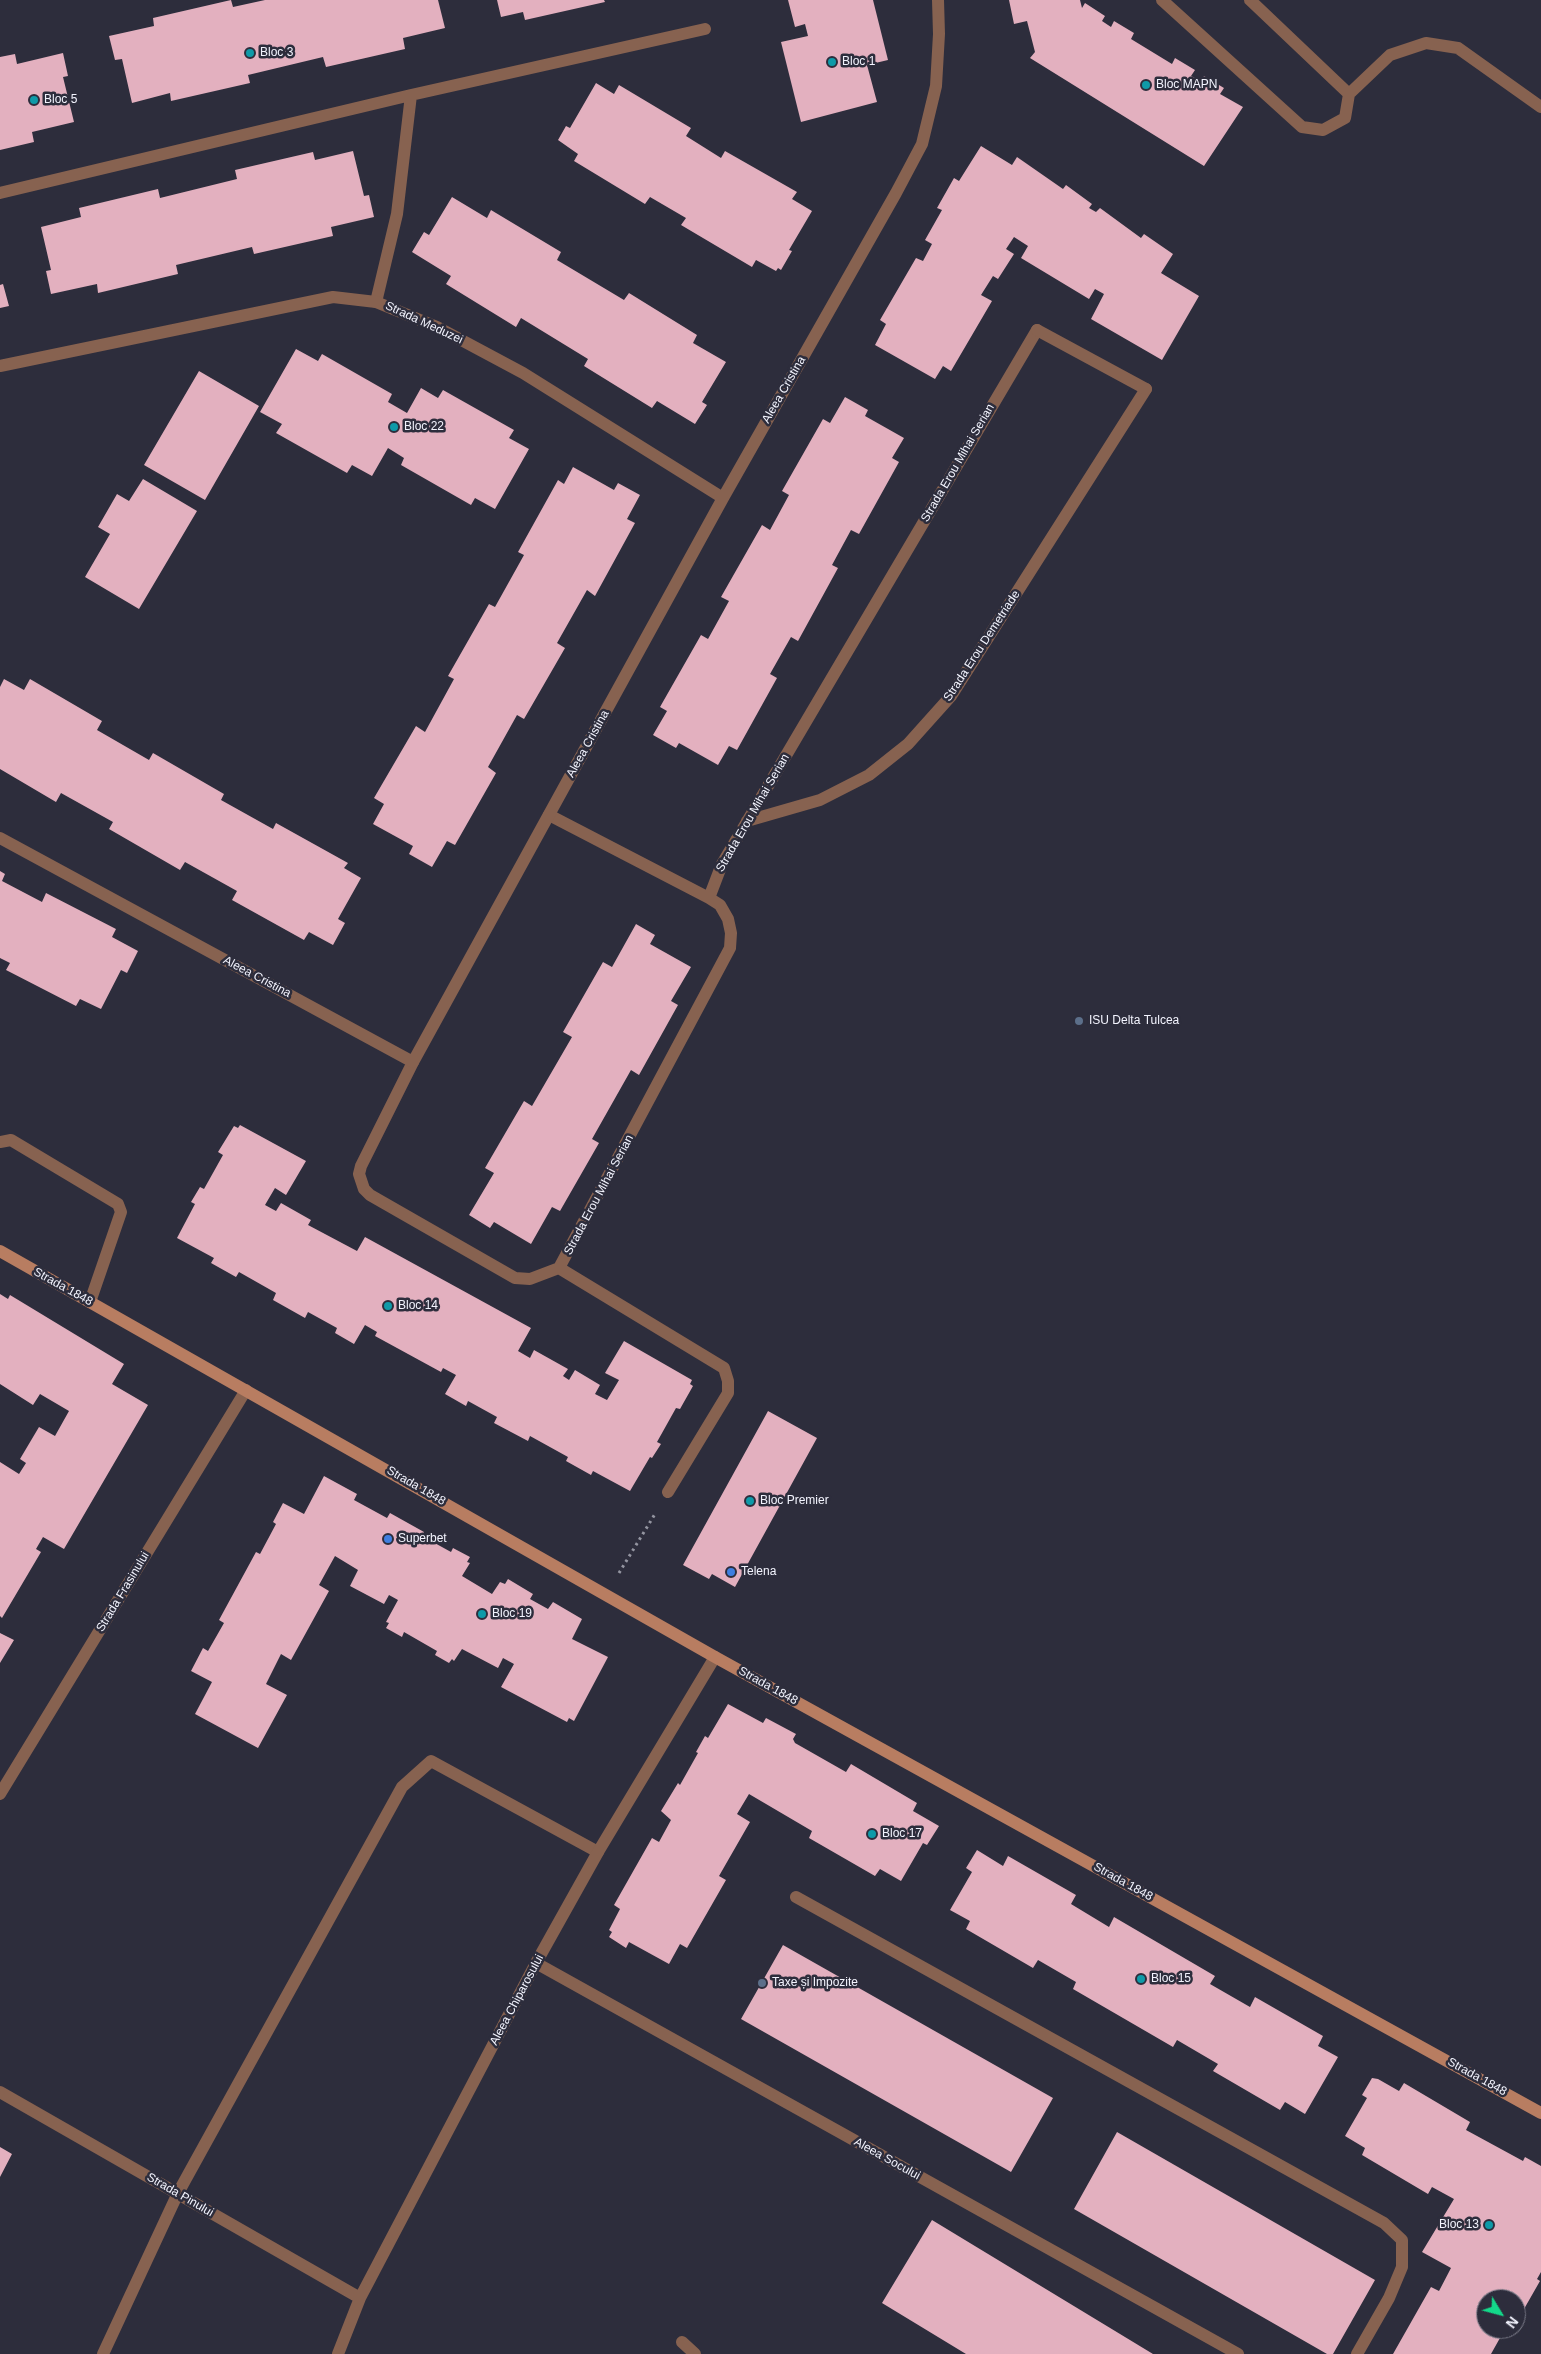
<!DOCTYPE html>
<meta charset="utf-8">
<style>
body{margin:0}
#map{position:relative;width:1541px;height:2354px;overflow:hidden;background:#2d2d3c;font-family:Arial,sans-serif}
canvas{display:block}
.north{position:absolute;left:1476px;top:2289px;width:50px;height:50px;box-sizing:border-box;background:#2d2d3c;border:1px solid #7c7d8a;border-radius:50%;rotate:127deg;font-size:14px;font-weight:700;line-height:20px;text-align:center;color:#f3f4fe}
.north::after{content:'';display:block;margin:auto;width:18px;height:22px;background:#13d98a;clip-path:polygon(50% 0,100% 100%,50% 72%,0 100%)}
</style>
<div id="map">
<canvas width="1541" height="2354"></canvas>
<div class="north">N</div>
</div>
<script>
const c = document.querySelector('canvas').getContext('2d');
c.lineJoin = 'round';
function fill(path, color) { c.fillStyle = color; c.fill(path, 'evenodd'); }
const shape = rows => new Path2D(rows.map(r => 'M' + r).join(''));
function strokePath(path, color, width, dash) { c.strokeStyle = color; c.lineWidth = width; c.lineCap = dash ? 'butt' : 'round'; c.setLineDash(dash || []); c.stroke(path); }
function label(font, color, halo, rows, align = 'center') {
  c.font = font + ' Arial,sans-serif'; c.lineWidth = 5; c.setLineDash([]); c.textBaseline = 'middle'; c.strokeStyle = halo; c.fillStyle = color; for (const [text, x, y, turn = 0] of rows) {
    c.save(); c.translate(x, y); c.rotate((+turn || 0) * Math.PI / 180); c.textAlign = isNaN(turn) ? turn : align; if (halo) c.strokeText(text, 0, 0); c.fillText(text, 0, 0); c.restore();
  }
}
fill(shape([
 [231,0,233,7,265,0,438,0,445,28,403,38,405,49,326,67,323,57,248,75,250,83,171,101,170,93,132,103,122,59,115,60,109,36,154,26,153,18],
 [497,0,604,0,605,2,525,20,523,12,501,17],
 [788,0,873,0,888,60,867,65,877,102,801,122,781,42,808,36,805,24,795,27],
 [1009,0,1080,0,1082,8,1085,3,1105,16,1102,21,1111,27,1114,21,1134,33,1131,39,1172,64,1175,58,1195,70,1191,76,1201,81,1204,76,1224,88,1220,94,1243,107,1204,166,1030,58,1035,52,1027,21,1014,24],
 [63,53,68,76,63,77,74,122,32,132,34,142,0,150,0,57,15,54,17,64],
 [596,83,614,94,619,85,691,128,686,136,721,158,725,151,797,192,792,199,812,211,789,250,792,251,781,270,778,268,776,271,756,260,752,267,681,225,686,218,650,197,645,204,574,161,578,154,558,140,566,126,570,128],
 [981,146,1012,165,1017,157,1063,189,1066,185,1092,204,1089,208,1096,212,1100,208,1141,238,1144,234,1173,254,1161,273,1199,296,1162,360,1091,319,1104,294,1095,289,1089,299,1021,258,1028,246,1014,237,1006,249,1014,254,998,279,993,276,981,295,992,301,951,371,943,366,935,379,875,345,886,324,880,320,916,258,923,261,932,244,925,240,942,210,937,208,954,178,959,181],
 [353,151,364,196,369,195,374,217,331,227,333,236,254,254,252,247,176,265,178,274,98,293,97,284,51,294,46,271,51,270,41,227,81,217,79,208,158,189,160,198,237,179,235,170,313,152,315,160],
 [452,197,487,218,491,210,561,252,557,260,624,300,629,293,697,335,693,343,726,362,702,402,707,405,695,424,657,401,652,408,584,366,588,359,521,318,516,327,446,284,451,276,412,252,424,232,429,235],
 [3,284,9,306,0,308,0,285],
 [296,349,318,361,322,354,392,394,388,402,407,413,421,388,438,398,443,390,514,430,509,438,529,449,495,509,475,498,471,505,401,465,404,458,388,448,372,476,352,465,347,473,276,433,282,424,260,412],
 [199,371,259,406,205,500,144,465],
 [845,397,868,410,865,416,904,438,892,458,899,462,859,534,851,530,832,565,838,568,798,641,791,637,770,674,777,678,737,750,729,746,718,765,679,743,676,748,653,735,667,711,660,707,701,635,708,639,729,601,721,597,762,525,770,530,789,495,782,491,823,419,830,423],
 [573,467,614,490,618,483,640,495,627,519,635,523,595,596,587,590,557,643,565,648,524,719,517,715,488,767,496,773,455,845,447,841,432,867,409,854,413,846,373,824,384,804,374,798,416,726,425,732,454,679,448,676,489,604,495,607,524,555,518,552,558,480,564,484],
 [143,479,197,511,139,609,85,577,110,534,98,527,117,494,129,501],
 [4,679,24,690,30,679,102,721,97,730,149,760,153,753,224,794,221,800,273,829,276,823,348,863,344,868,361,878,338,919,345,923,333,945,309,932,304,940,232,900,237,891,185,862,180,870,109,829,113,822,61,793,56,802,0,769,0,687],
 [0,871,5,874,2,881,42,902,46,893,116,929,112,937,138,951,127,973,121,970,101,1009,80,999,76,1006,6,970,10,963,0,958],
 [636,924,655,935,650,944,691,967,671,1001,678,1005,639,1075,631,1070,592,1139,599,1143,560,1211,552,1207,531,1244,494,1222,490,1228,469,1215,494,1173,485,1168,524,1101,532,1106,572,1037,563,1032,603,962,612,967],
 [240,1125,306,1161,286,1195,275,1188,265,1205,276,1211,281,1203,311,1220,308,1225,357,1251,365,1237,531,1328,518,1351,530,1358,534,1350,568,1369,563,1376,569,1380,575,1370,600,1385,595,1394,607,1400,619,1380,605,1373,624,1341,692,1380,690,1384,693,1386,680,1409,676,1408,657,1442,661,1444,652,1458,650,1457,630,1491,593,1471,591,1475,566,1461,568,1457,530,1436,528,1441,494,1423,497,1417,468,1401,466,1406,445,1394,456,1375,443,1368,441,1372,375,1336,377,1332,365,1325,354,1344,335,1333,337,1328,308,1312,305,1318,273,1300,276,1293,239,1272,236,1277,211,1263,214,1258,177,1238,195,1204,191,1202,200,1187,204,1189,223,1155,218,1152,234,1126,238,1128],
 [0,1294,8,1299,10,1295,124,1364,112,1384,148,1405,64,1549,43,1537,36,1549,41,1552,2,1618,0,1616,0,1462,19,1474,26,1463,20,1459,39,1427,55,1436,69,1411,40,1394,33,1405,0,1384],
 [768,1411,817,1438,735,1587,712,1574,709,1579,683,1565],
 [324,1476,357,1494,354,1500,387,1518,390,1513,424,1532,422,1536,451,1552,453,1548,470,1557,467,1562,470,1563,462,1576,492,1594,500,1582,505,1584,508,1579,533,1594,530,1599,548,1609,553,1602,582,1619,572,1639,608,1657,574,1721,569,1718,567,1722,501,1687,514,1664,503,1658,498,1668,462,1649,454,1661,452,1659,449,1663,435,1655,437,1651,404,1632,402,1637,386,1628,389,1623,386,1622,398,1600,389,1595,384,1604,350,1586,358,1570,335,1556,319,1585,329,1591,291,1660,281,1654,266,1684,287,1695,258,1748,195,1714,212,1682,191,1671,203,1648,208,1651,224,1623,219,1620,256,1552,260,1554,276,1524,273,1522,283,1503,304,1514],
 [0,1633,14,1640,0,1663],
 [728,1704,763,1723,766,1718,796,1734,793,1739,795,1743,846,1772,851,1764,917,1803,913,1811,939,1826,927,1845,923,1843,901,1881,880,1869,875,1876,809,1838,812,1831,749,1794,737,1814,750,1822,719,1876,726,1880,687,1948,680,1944,669,1964,629,1942,626,1948,609,1937,612,1932,609,1930,620,1909,614,1905,652,1838,659,1842,671,1820,661,1811,678,1783,680,1785,698,1753,696,1752,705,1736,708,1738],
 [977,1850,1003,1866,1008,1856,1076,1895,1071,1904,1109,1927,1114,1917,1215,1976,1210,1984,1250,2007,1255,1997,1323,2036,1318,2046,1338,2057,1305,2114,1285,2102,1280,2110,1213,2071,1218,2064,1177,2040,1173,2047,1073,1989,1076,1982,1038,1960,1033,1968,966,1929,970,1921,950,1910,972,1872,966,1868],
 [783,1945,1053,2098,1011,2172,741,2019],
 [1372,2078,1378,2079,1399,2091,1404,2083,1470,2122,1466,2130,1523,2161,1525,2157,1541,2166,1541,2272,1537,2279,1540,2281,1524,2309,1516,2306,1516,2299,1486,2299,1486,2329,1505,2329,1491,2354,1393,2354,1431,2287,1439,2291,1451,2268,1422,2252,1454,2199,1432,2187,1428,2194,1362,2155,1365,2148,1345,2136,1367,2098,1362,2095],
 [1117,2132,1375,2280,1333,2354,1327,2354,1074,2209],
 [0,2147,12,2154,0,2177],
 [932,2220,1153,2354,966,2354,882,2303]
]), '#e3b0bf');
strokePath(shape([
 [619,1573,655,1514]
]), '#9495a1', 3, [2.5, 4]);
strokePath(shape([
 [1162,0,1302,127,1323,130,1345,118,1349,94,1250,0],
 [1349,94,1390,55,1426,43,1458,48,1541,107],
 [411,95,705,29],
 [0,193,411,95,397,214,376,302],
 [549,815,709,898],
 [747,821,820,800,869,775,908,744,951,696,1146,389],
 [413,1062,361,1166,359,1174,364,1189,370,1195,515,1278,530,1279,559,1268,730,948,731,933,728,919,720,905,709,898,722,864,1037,330],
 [0,1142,11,1140,118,1204,121,1212,90,1302],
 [559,1268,724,1368,728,1381,728,1393,668,1492],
 [682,2342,695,2354],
 [103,2354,178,2193,402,1787,431,1761,598,1852]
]), '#876250', 12);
strokePath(shape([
 [1037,330,1146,389],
 [0,366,333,297,376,302,437,327,523,373,723,498],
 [0,838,413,1062,723,498,896,193,922,144,936,86,939,34,938,0],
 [0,1794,246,1390],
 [796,1897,1384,2223,1402,2240,1402,2267,1389,2298,1357,2354],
 [536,1963,1238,2354],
 [0,2092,360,2298],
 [338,2354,360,2298,536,1963,598,1852,715,1657]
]), '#876250', 12);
strokePath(shape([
 [0,1251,715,1657,1541,2113]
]), '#b87d61', 12);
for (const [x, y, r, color] of [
 [250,53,5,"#0f9aa8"],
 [832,62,5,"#0f9aa8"],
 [1146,85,5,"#0f9aa8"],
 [34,100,5,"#0f9aa8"],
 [394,427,5,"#0f9aa8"],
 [1079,1021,5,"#5c6f8a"],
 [388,1306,5,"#0f9aa8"],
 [750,1501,5,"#0f9aa8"],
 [388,1539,5,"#3f7fe0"],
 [731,1572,5,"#3f7fe0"],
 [482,1614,5,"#0f9aa8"],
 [872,1834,5,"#0f9aa8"],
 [1141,1979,5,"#0f9aa8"],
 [762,1983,5,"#5c6f8a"],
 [1489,2225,5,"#0f9aa8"]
]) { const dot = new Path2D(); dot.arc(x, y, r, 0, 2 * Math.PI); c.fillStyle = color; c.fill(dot); strokePath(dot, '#2d2d3c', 2); }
label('12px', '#f3f4fe', '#2d2d3c', [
 ["Bloc 3",260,53],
 ["Bloc 1",842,62],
 ["Bloc MAPN",1156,85],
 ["Bloc 5",44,100],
 ["Bloc 22",404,427],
 ["ISU Delta Tulcea",1089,1021],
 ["Bloc 14",398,1306],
 ["Bloc Premier",760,1501],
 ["Superbet",398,1539],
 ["Telena",741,1572],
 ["Bloc 19",492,1614],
 ["Bloc 17",882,1834],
 ["Bloc 15",1151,1979],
 ["Taxe și Impozite",772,1983],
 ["Bloc 13",1479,2225,"right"]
], 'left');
label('12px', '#f3f4fe', '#2d2d3c', [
 ["Strada Meduzei",424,323,25],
 ["Aleea Cristina",784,390,-60],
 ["Strada Erou Mihai Serian",958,463,-60],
 ["Strada Erou Demetriade",982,646,-57],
 ["Aleea Cristina",588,744,-61],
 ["Strada Erou Mihai Serian",753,813,-60],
 ["Aleea Cristina",257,977,28],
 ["Strada Erou Mihai Serian",599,1195,-62],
 ["Strada 1848",63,1287,29],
 ["Strada 1848",416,1486,30],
 ["Strada Frasinului",123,1592,-59],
 ["Strada 1848",768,1686,29],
 ["Strada 1848",1123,1882,29],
 ["Aleea Chiparosului",517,2000,-62],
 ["Strada 1848",1477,2077,29],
 ["Aleea Socului",887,2159,29],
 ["Strada Pinului",180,2195,30]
]);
</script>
